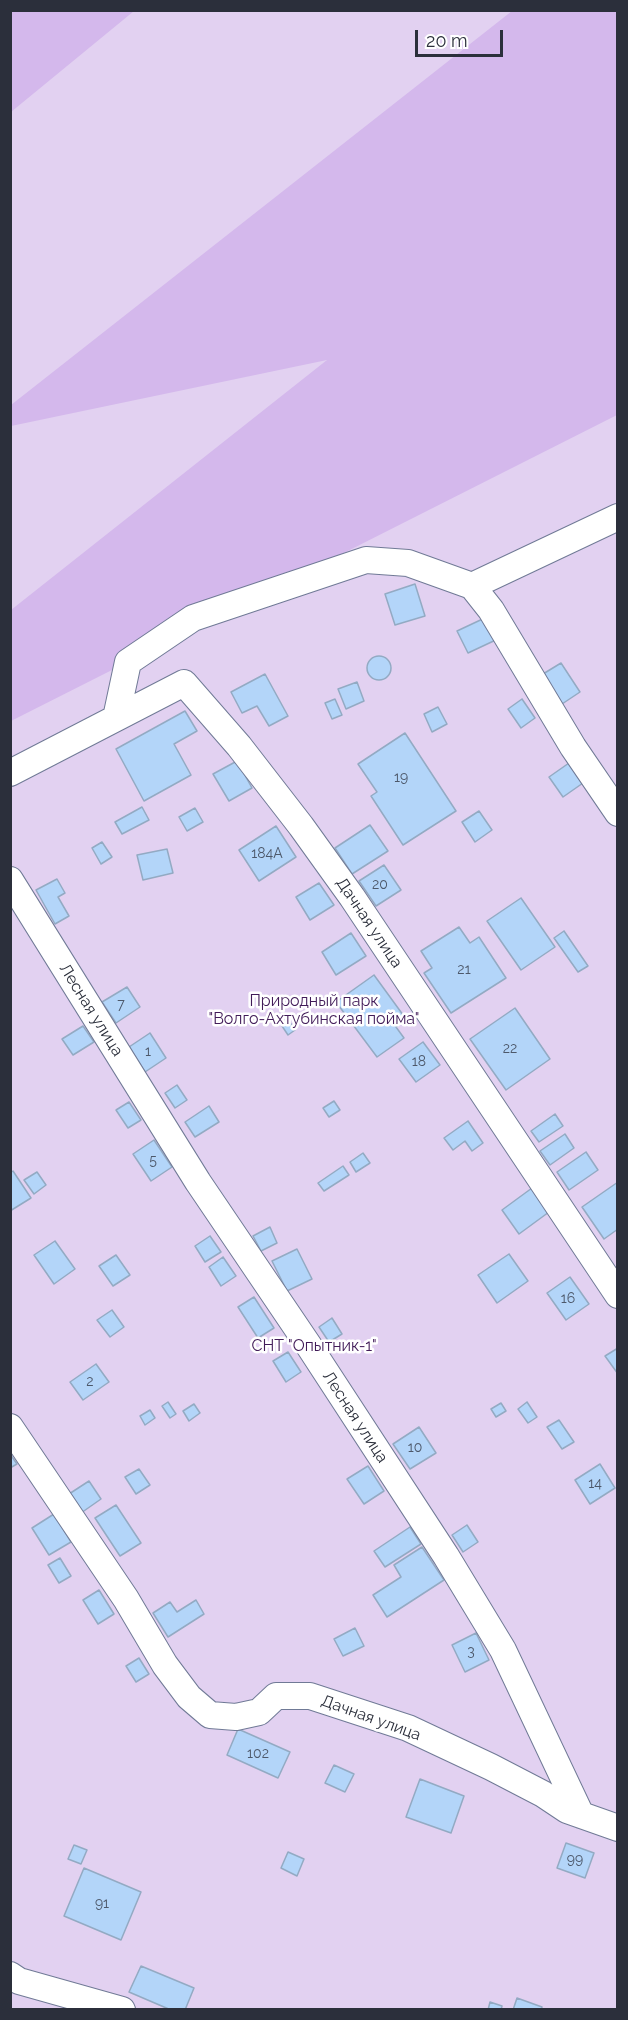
<!DOCTYPE html>
<meta charset="utf-8">
<style>
body{margin:0}
#map{position:relative;width:628px;height:2020px;overflow:hidden;background:#f3f6fc;font-family:Raleway,sans-serif}
canvas{display:block}
.frame{position:absolute;inset:0;border:12px solid #2b2f3b;pointer-events:none}
.scale{position:absolute;left:415px;top:30px;width:88px;height:27px;box-sizing:border-box;border:3px solid #2b2f3b;border-top:0;padding-left:8px;font-size:18px;line-height:21px;white-space:nowrap;color:#2b2f3b;-webkit-text-stroke:4px #fff;paint-order:stroke}
</style>
<div id="map">
<canvas width="628" height="2020"></canvas>
<div class="frame"></div>
<div class="scale">20 m</div>
</div>
<script>
const c = document.querySelector('canvas').getContext('2d');
c.lineJoin = 'round';
function fill(path, color) { c.fillStyle = color; c.fill(path, 'evenodd'); }
const shape = rows => new Path2D(rows.map(r => 'M' + r).join(''));
function strokePath(path, color, width, dash) { c.strokeStyle = color; c.lineWidth = width; c.lineCap = dash ? 'butt' : 'round'; c.setLineDash(dash || []); c.stroke(path); }
function label(font, color, halo, rows, align = 'center') {
  c.font = font + ' Raleway,sans-serif'; c.lineWidth = 5; c.setLineDash([]); c.textBaseline = 'middle'; c.strokeStyle = halo; c.fillStyle = color; for (const [text, x, y, turn = 0] of rows) {
    c.save(); c.translate(x, y); c.rotate((+turn || 0) * Math.PI / 180); c.textAlign = isNaN(turn) ? turn : align; if (halo) c.strokeText(text, 0, 0); c.fillText(text, 0, 0); c.restore();
  }
}
fill(shape([
 [11,11,617,11,617,2009,11,2010]
]), '#e2d1f1');
fill(shape([
 [11,10,134,10,134,11,11,112],
 [512,11,617,11,617,415,11,721,11,610,327,360,11,426,11,405]
]), '#d4b8ec');
const building = shape([
 [415,584,425,616,395,625,385,594,415,584],
 [489,616,500,638,468,653,457,631,489,616],
 '367 668a12 12 0 1 1 24 0a12 12 0 1 1-24 0Z',
 [561,663,580,692,562,704,543,674,561,663],
 [265,674,288,716,269,726,257,706,242,713,231,692,265,674],
 [357,682,364,701,346,709,338,689,357,682],
 [335,699,342,715,332,719,325,703,335,699],
 [522,699,535,718,521,728,508,709,522,699],
 [438,707,447,724,432,732,424,714,438,707],
 [185,711,197,731,174,744,191,775,144,801,116,749,185,711],
 [405,733,456,811,403,845,371,796,377,792,358,764,405,733],
 [237,761,252,788,229,801,213,774,237,761],
 [569,763,583,783,563,797,549,777,569,763],
 [142,807,149,820,122,834,115,822,142,807],
 [195,808,203,822,187,831,179,817,195,808],
 [479,811,492,830,475,842,462,822,479,811],
 [370,825,388,851,352,874,335,848,370,825],
 [276,826,296,857,259,881,239,850,276,826],
 [102,842,112,857,101,864,92,848,102,842],
 [167,849,173,873,143,880,137,855,167,849],
 [384,865,401,890,376,906,359,881,384,865],
 [57,879,65,893,58,897,69,916,55,924,36,890,57,879],
 [319,883,334,905,310,920,296,897,319,883],
 [521,898,555,947,521,970,487,921,521,898],
 [459,927,470,943,479,937,506,978,451,1013,424,973,432,968,421,951,459,927],
 [564,931,588,966,578,972,554,938,564,931],
 [351,933,366,956,336,975,322,952,351,933],
 [374,975,406,1019,396,1027,404,1038,377,1057,336,1002,374,975],
 [127,987,140,1007,116,1023,102,1002,127,987],
 [515,1008,550,1059,506,1090,470,1039,515,1008],
 [289,1021,295,1030,288,1035,282,1026,289,1021],
 [83,1026,94,1042,73,1055,62,1039,83,1026],
 [150,1033,166,1058,145,1072,129,1047,150,1033],
 [423,1042,440,1065,416,1082,399,1059,423,1042],
 [177,1085,187,1100,175,1108,165,1093,177,1085],
 [334,1101,340,1110,329,1117,323,1108,334,1101],
 [129,1102,141,1120,128,1128,116,1110,129,1102],
 [209,1106,219,1122,195,1137,185,1122,209,1106],
 [555,1114,563,1126,539,1142,531,1131,555,1114],
 [468,1121,483,1143,472,1151,465,1141,453,1150,444,1138,468,1121],
 [565,1134,574,1148,550,1165,540,1151,565,1134],
 [154,1140,172,1167,151,1181,133,1154,154,1140],
 [586,1152,598,1170,569,1190,557,1172,586,1152],
 [363,1153,370,1163,356,1172,350,1162,363,1153],
 [343,1166,349,1175,324,1191,318,1183,343,1166],
 [13,1171,31,1198,10,1211,10,1173,13,1171],
 [37,1172,46,1185,34,1194,24,1180,37,1172],
 [618,1182,618,1229,604,1239,582,1207,618,1182],
 [532,1188,549,1212,519,1234,502,1210,532,1188],
 [270,1227,277,1243,261,1251,253,1236,270,1227],
 [210,1236,221,1252,205,1262,195,1246,210,1236],
 [55,1241,75,1269,54,1284,34,1255,55,1241],
 [297,1249,312,1279,287,1291,272,1261,297,1249],
 [509,1254,528,1281,497,1303,478,1275,509,1254],
 [116,1255,130,1275,113,1286,99,1266,116,1255],
 [223,1257,236,1276,221,1286,209,1267,223,1257],
 [570,1277,589,1304,566,1320,547,1293,570,1277],
 [254,1297,274,1328,258,1338,238,1307,254,1297],
 [112,1310,124,1327,110,1337,97,1320,112,1310],
 [332,1318,342,1334,329,1342,319,1327,332,1318],
 [618,1348,618,1374,605,1356,618,1348],
 [288,1352,301,1372,286,1382,273,1361,288,1352],
 [96,1364,109,1382,83,1400,70,1382,96,1364],
 [168,1402,176,1414,170,1418,162,1406,168,1402],
 [527,1402,537,1417,528,1423,518,1409,527,1402],
 [501,1403,506,1411,496,1417,491,1409,501,1403],
 [194,1404,200,1413,189,1421,183,1411,194,1404],
 [150,1410,155,1418,145,1425,140,1416,150,1410],
 [559,1420,574,1442,562,1449,547,1427,559,1420],
 [419,1427,436,1453,410,1469,393,1444,419,1427],
 [10,1454,17,1464,10,1468,10,1454],
 [600,1464,615,1488,590,1504,575,1480,600,1464],
 [368,1466,384,1491,364,1504,347,1479,368,1466],
 [139,1469,150,1485,136,1494,125,1477,139,1469],
 [89,1481,101,1499,81,1513,69,1494,89,1481],
 [116,1505,141,1543,120,1556,95,1518,116,1505],
 [54,1514,71,1542,49,1555,32,1528,54,1514],
 [467,1525,478,1542,463,1552,452,1535,467,1525],
 [410,1527,421,1544,385,1567,374,1551,410,1527],
 [422,1547,444,1580,387,1617,373,1595,401,1577,394,1565,422,1547],
 [60,1558,71,1576,59,1583,48,1565,60,1558],
 [99,1590,114,1614,98,1624,83,1600,99,1590],
 [196,1600,204,1614,168,1637,153,1613,170,1602,177,1612,196,1600],
 [355,1628,364,1646,343,1656,334,1639,355,1628],
 [476,1633,489,1660,465,1672,452,1645,476,1633],
 [139,1658,149,1674,136,1682,126,1666,139,1658],
 [238,1729,290,1752,278,1778,227,1755,238,1729],
 [334,1765,354,1774,345,1792,325,1783,334,1765],
 [420,1779,464,1796,451,1833,406,1817,420,1779],
 [566,1843,594,1853,585,1878,557,1868,566,1843],
 [74,1845,87,1850,81,1864,68,1859,74,1845],
 [288,1852,304,1859,297,1876,281,1868,288,1852],
 [84,1868,141,1892,121,1940,64,1916,84,1868],
 [141,1966,194,1988,185,2010,171,2010,129,1992,141,1966],
 [517,1998,542,2007,541,2010,513,2010,517,1998],
 [490,2002,502,2006,501,2010,488,2010,490,2002]
]);
fill(building, '#b3d5f9');
strokePath(building, '#93aac3', 1.5);
const street = shape([
 [472,586,618,517],
 [116,718,128,662,193,618,366,560,408,563,472,586,491,610,573,747,618,813],
 [10,773,184,683,239,746,301,826,352,897,618,1295],
 [10,880,198,1182,309,1346,446,1556,503,1650,581,1815],
 [10,1427,126,1599,165,1665,189,1697,210,1715,236,1717,259,1712,276,1696,310,1696,408,1728,491,1767,543,1794,567,1810,618,1828],
 [10,1975,19,1981,122,2010]
]);
strokePath(street, '#707a96', 28);
strokePath(street, '#fff', 26);
label('14px', '#4d586a', null, [
 ["19",401,778],
 ["184А",267,854],
 ["20",380,885],
 ["21",464,970],
 ["7",121,1005],
 ["22",510,1049],
 ["1",148,1052],
 ["18",419,1062],
 ["5",153,1161],
 ["16",568,1299],
 ["2",90,1382],
 ["10",415,1448],
 ["14",595,1484],
 ["3",471,1652],
 ["102",258,1754],
 ["99",575,1860],
 ["91",102,1904]
]);
label('16px', '#2b2f3b', '#fff', [
 ["Дачная улица",369,923,56],
 ["Лесная улица",91,1010,58],
 ["Лесная улица",355,1417,57],
 ["Дачная улица",371,1718,20]
]);
label('16px', '#411b58', '#fff', [
 ["Природный парк",314,1001],
 ["\"Волго-Ахтубинская пойма\"",314,1019],
 ["СНТ \"Опытник-1\"",314,1346]
]);
</script>
